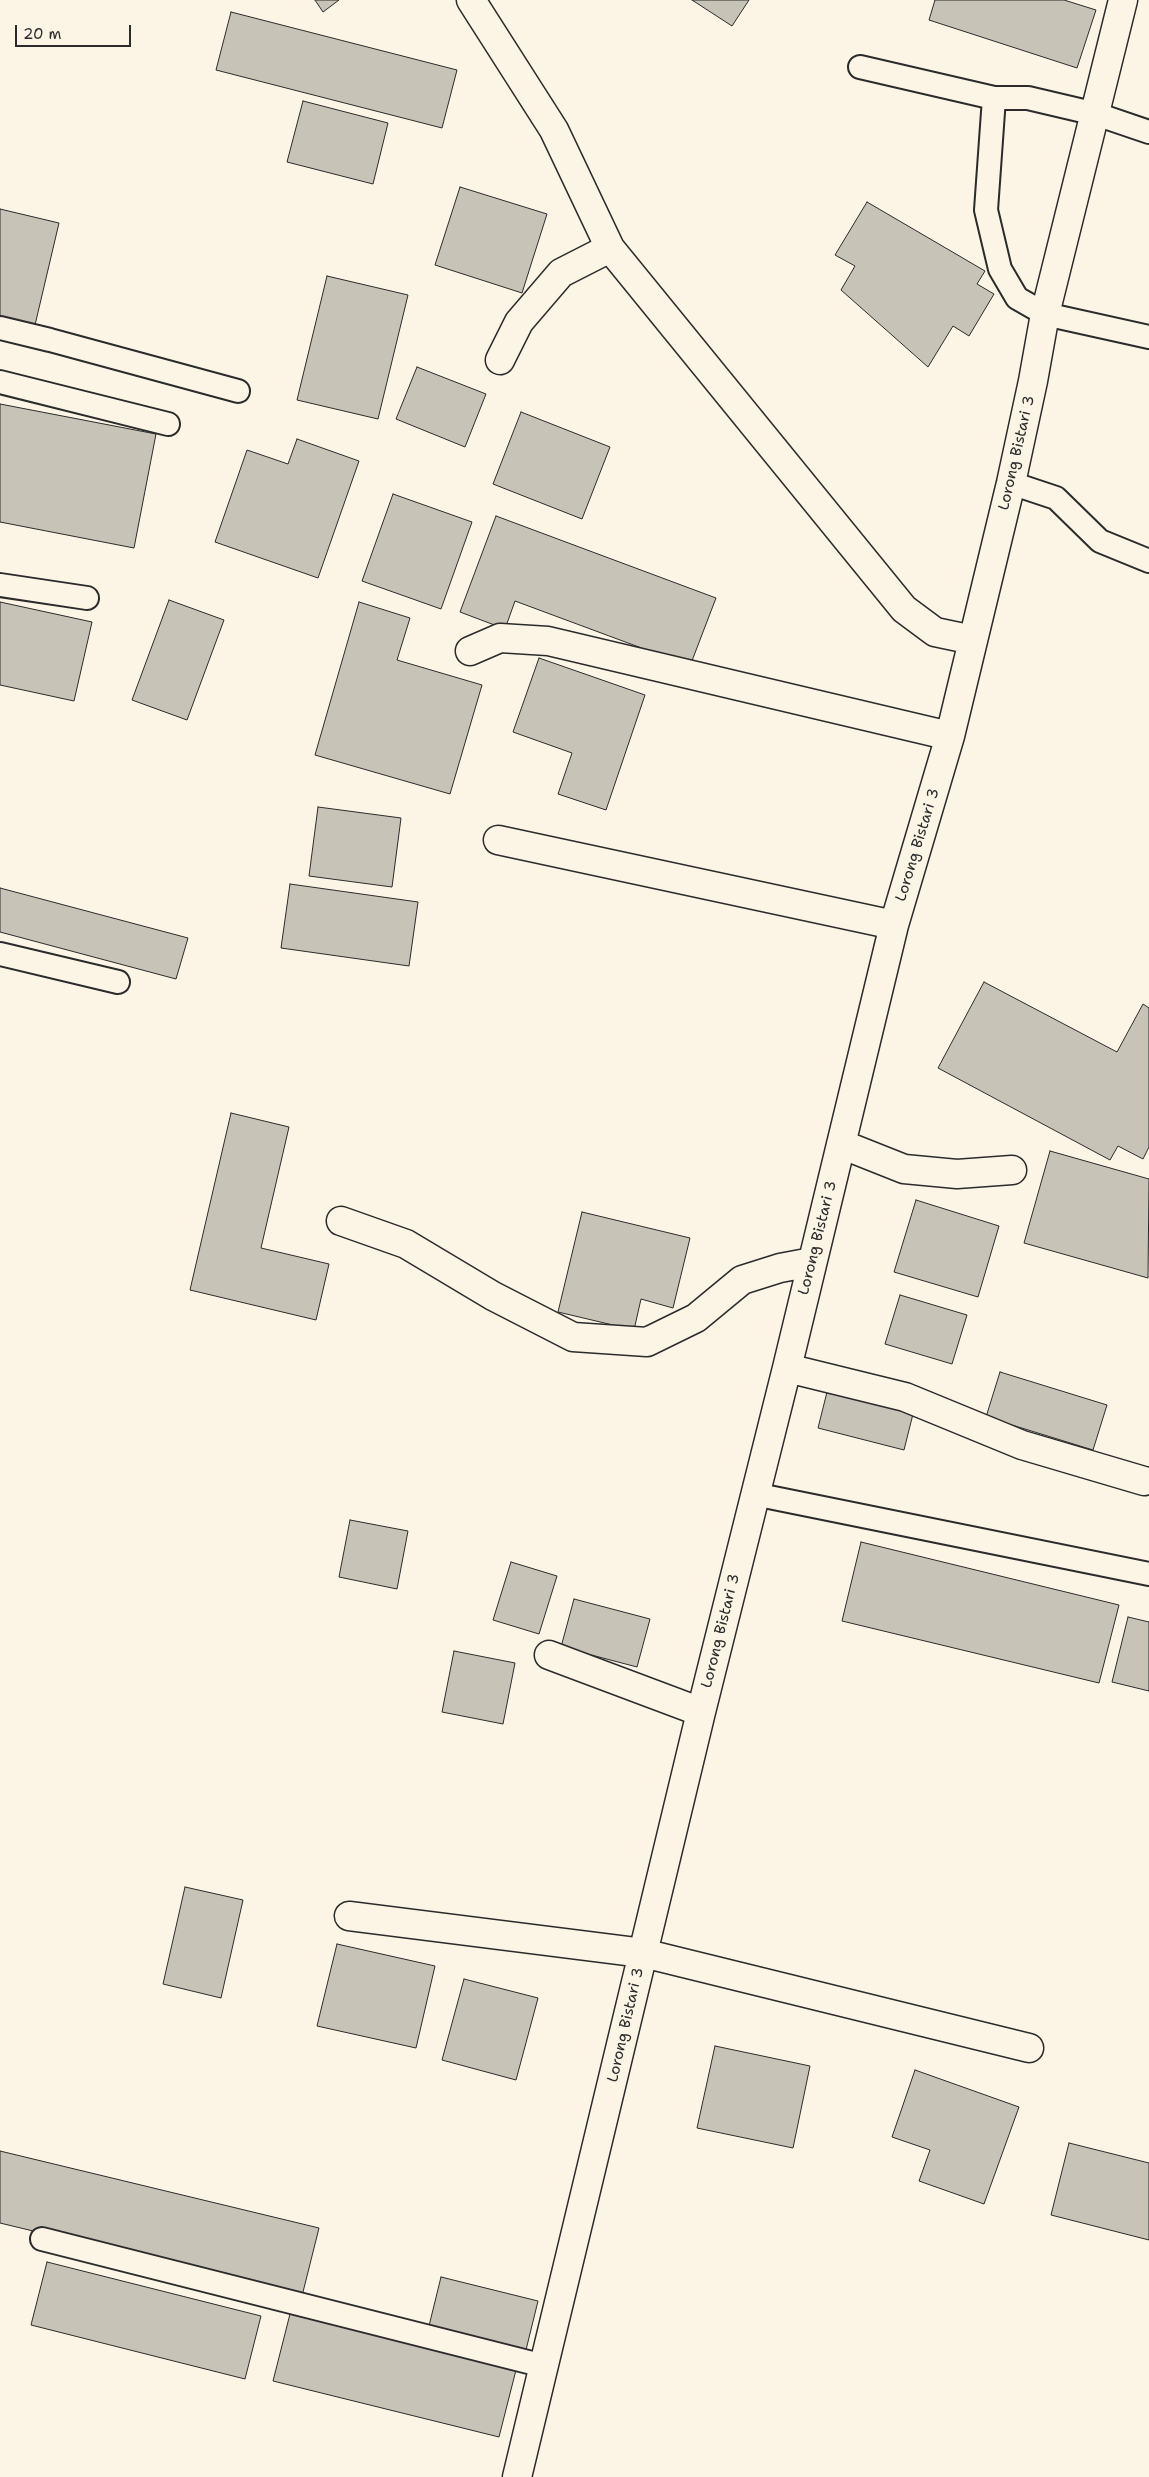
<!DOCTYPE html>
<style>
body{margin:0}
#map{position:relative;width:1149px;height:2477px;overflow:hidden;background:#fcf5e5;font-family:"Shantell Sans",sans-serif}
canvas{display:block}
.scale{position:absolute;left:15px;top:25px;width:116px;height:22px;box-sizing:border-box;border:2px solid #2b2b2b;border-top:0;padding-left:6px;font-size:15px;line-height:18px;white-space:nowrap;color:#2b2b2b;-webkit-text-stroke:4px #fcf5e5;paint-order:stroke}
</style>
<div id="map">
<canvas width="1149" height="2477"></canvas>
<div class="scale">20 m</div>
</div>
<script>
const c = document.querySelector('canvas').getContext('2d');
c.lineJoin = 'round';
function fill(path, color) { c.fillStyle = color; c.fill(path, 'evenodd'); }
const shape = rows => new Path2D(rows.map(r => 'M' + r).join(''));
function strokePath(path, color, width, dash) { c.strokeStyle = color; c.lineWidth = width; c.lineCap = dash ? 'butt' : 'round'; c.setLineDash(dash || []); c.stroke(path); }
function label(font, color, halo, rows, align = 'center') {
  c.font = font + ' "Shantell Sans",sans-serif'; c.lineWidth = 4; c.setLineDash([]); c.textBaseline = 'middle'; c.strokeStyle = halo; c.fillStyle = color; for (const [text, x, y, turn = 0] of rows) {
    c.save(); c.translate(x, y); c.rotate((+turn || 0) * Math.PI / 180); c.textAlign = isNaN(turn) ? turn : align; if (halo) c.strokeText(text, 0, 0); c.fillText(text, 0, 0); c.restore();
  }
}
const building = shape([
 [315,0,339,0,323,12,315,0],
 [692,0,749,0,732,26,692,0],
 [935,0,1064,0,1096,10,1077,68,929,20,935,0],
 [231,12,457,70,442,128,216,70,231,12],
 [303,101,388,123,373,184,287,162,303,101],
 [460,187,547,214,522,293,435,265,460,187],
 [867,202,985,271,977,284,994,294,969,336,953,326,928,367,841,290,855,266,835,255,867,202],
 [0,209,59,223,35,325,0,317,0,209],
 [327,276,408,295,378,419,297,400,327,276],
 [417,367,486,394,465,447,396,419,417,367],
 [0,404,156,434,134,548,0,522,0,404],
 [521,412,610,447,582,519,493,484,521,412],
 [297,439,359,461,318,578,215,542,247,450,288,464,297,439],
 [393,494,472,522,441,609,362,581,393,494],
 [496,516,716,598,690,666,515,601,505,629,460,612,496,516],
 [169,600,224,620,187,720,132,700,169,600],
 [0,602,92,622,74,701,0,685,0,602],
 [359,602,410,618,397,660,482,685,450,794,315,755,359,602],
 [539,658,645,695,606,810,558,794,572,753,513,732,539,658],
 [318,807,401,818,392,887,309,876,318,807],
 [290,884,418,902,409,966,281,948,290,884],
 [0,888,188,938,176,979,0,932,0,888],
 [984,982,1117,1052,1143,1004,1149,1008,1149,1147,1143,1159,1118,1146,1110,1160,938,1068,984,982],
 [231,1113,289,1127,261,1248,329,1264,316,1320,190,1290,231,1113],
 [1050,1151,1149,1179,1148,1278,1024,1243,1050,1151],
 [916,1200,999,1226,978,1297,894,1272,916,1200],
 [582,1212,690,1238,673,1308,641,1299,634,1330,558,1312,582,1212],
 [900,1295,967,1315,952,1364,885,1344,900,1295],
 [1000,1372,1107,1405,1093,1450,986,1417,1000,1372],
 [827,1392,913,1414,904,1450,818,1428,827,1392],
 [350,1520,408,1531,397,1589,339,1577,350,1520],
 [861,1542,1119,1605,1099,1683,842,1621,861,1542],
 [511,1562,557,1576,539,1634,493,1620,511,1562],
 [574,1599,650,1619,637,1667,561,1647,574,1599],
 [1128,1617,1149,1622,1149,1691,1112,1682,1128,1617],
 [454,1651,515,1663,503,1724,442,1712,454,1651],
 [185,1887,243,1900,221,1998,163,1984,185,1887],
 [337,1944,435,1966,416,2048,317,2026,337,1944],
 [464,1979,538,1998,516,2080,442,2060,464,1979],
 [715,2046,810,2066,793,2148,697,2128,715,2046],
 [915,2070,1019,2107,984,2204,919,2181,930,2150,892,2137,915,2070],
 [1069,2143,1149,2163,1149,2240,1051,2215,1069,2143],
 [0,2151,319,2228,302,2296,0,2223,0,2151],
 [47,2262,261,2316,245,2379,31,2325,47,2262],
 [441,2277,538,2301,525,2354,428,2330,441,2277],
 [290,2314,516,2370,499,2437,273,2381,290,2314]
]);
fill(building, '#c8c3b7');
strokePath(building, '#2b2b2b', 1);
const service = shape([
 [860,67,994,98,1028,98,1096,114,1149,132],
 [994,98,986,210,1000,269,1017,298,1045,314,1149,337],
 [0,328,50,340,238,391],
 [0,382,168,424],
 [1011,483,1056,498,1100,541,1149,561],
 [0,585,87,598],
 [0,954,118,982],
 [754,1494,1149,1574],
 [42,2239,544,2366]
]);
const minor = shape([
 [471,0,554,130,610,248,904,609,935,632,973,640],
 [500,360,519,322,561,273,610,248],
 [470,651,500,638,548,641,950,736],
 [498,840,894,925],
 [841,1144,904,1169,957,1174,1012,1170],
 [341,1221,406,1244,493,1296,573,1337,647,1342,696,1318,742,1280,780,1268,812,1262],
 [787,1368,905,1397,1022,1445,1144,1481],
 [549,1655,701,1712],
 [349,1916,643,1953,1029,2048],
 [517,2477,701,1712,787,1368,894,925,950,736,1011,483,1033,381,1045,314,1123,0]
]);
strokePath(service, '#2b2b2b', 26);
strokePath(minor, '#2b2b2b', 31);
strokePath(service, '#fcf5e5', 22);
strokePath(minor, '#fcf5e5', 28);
label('15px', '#2b2b2b', '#fcf5e5', [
 ["Lorong Bistari 3",1017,453,-77],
 ["Lorong Bistari 3",918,845,-73],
 ["Lorong Bistari 3",818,1238,-76],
 ["Lorong Bistari 3",721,1631,-76],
 ["Lorong Bistari 3",626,2025,-77]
]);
</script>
